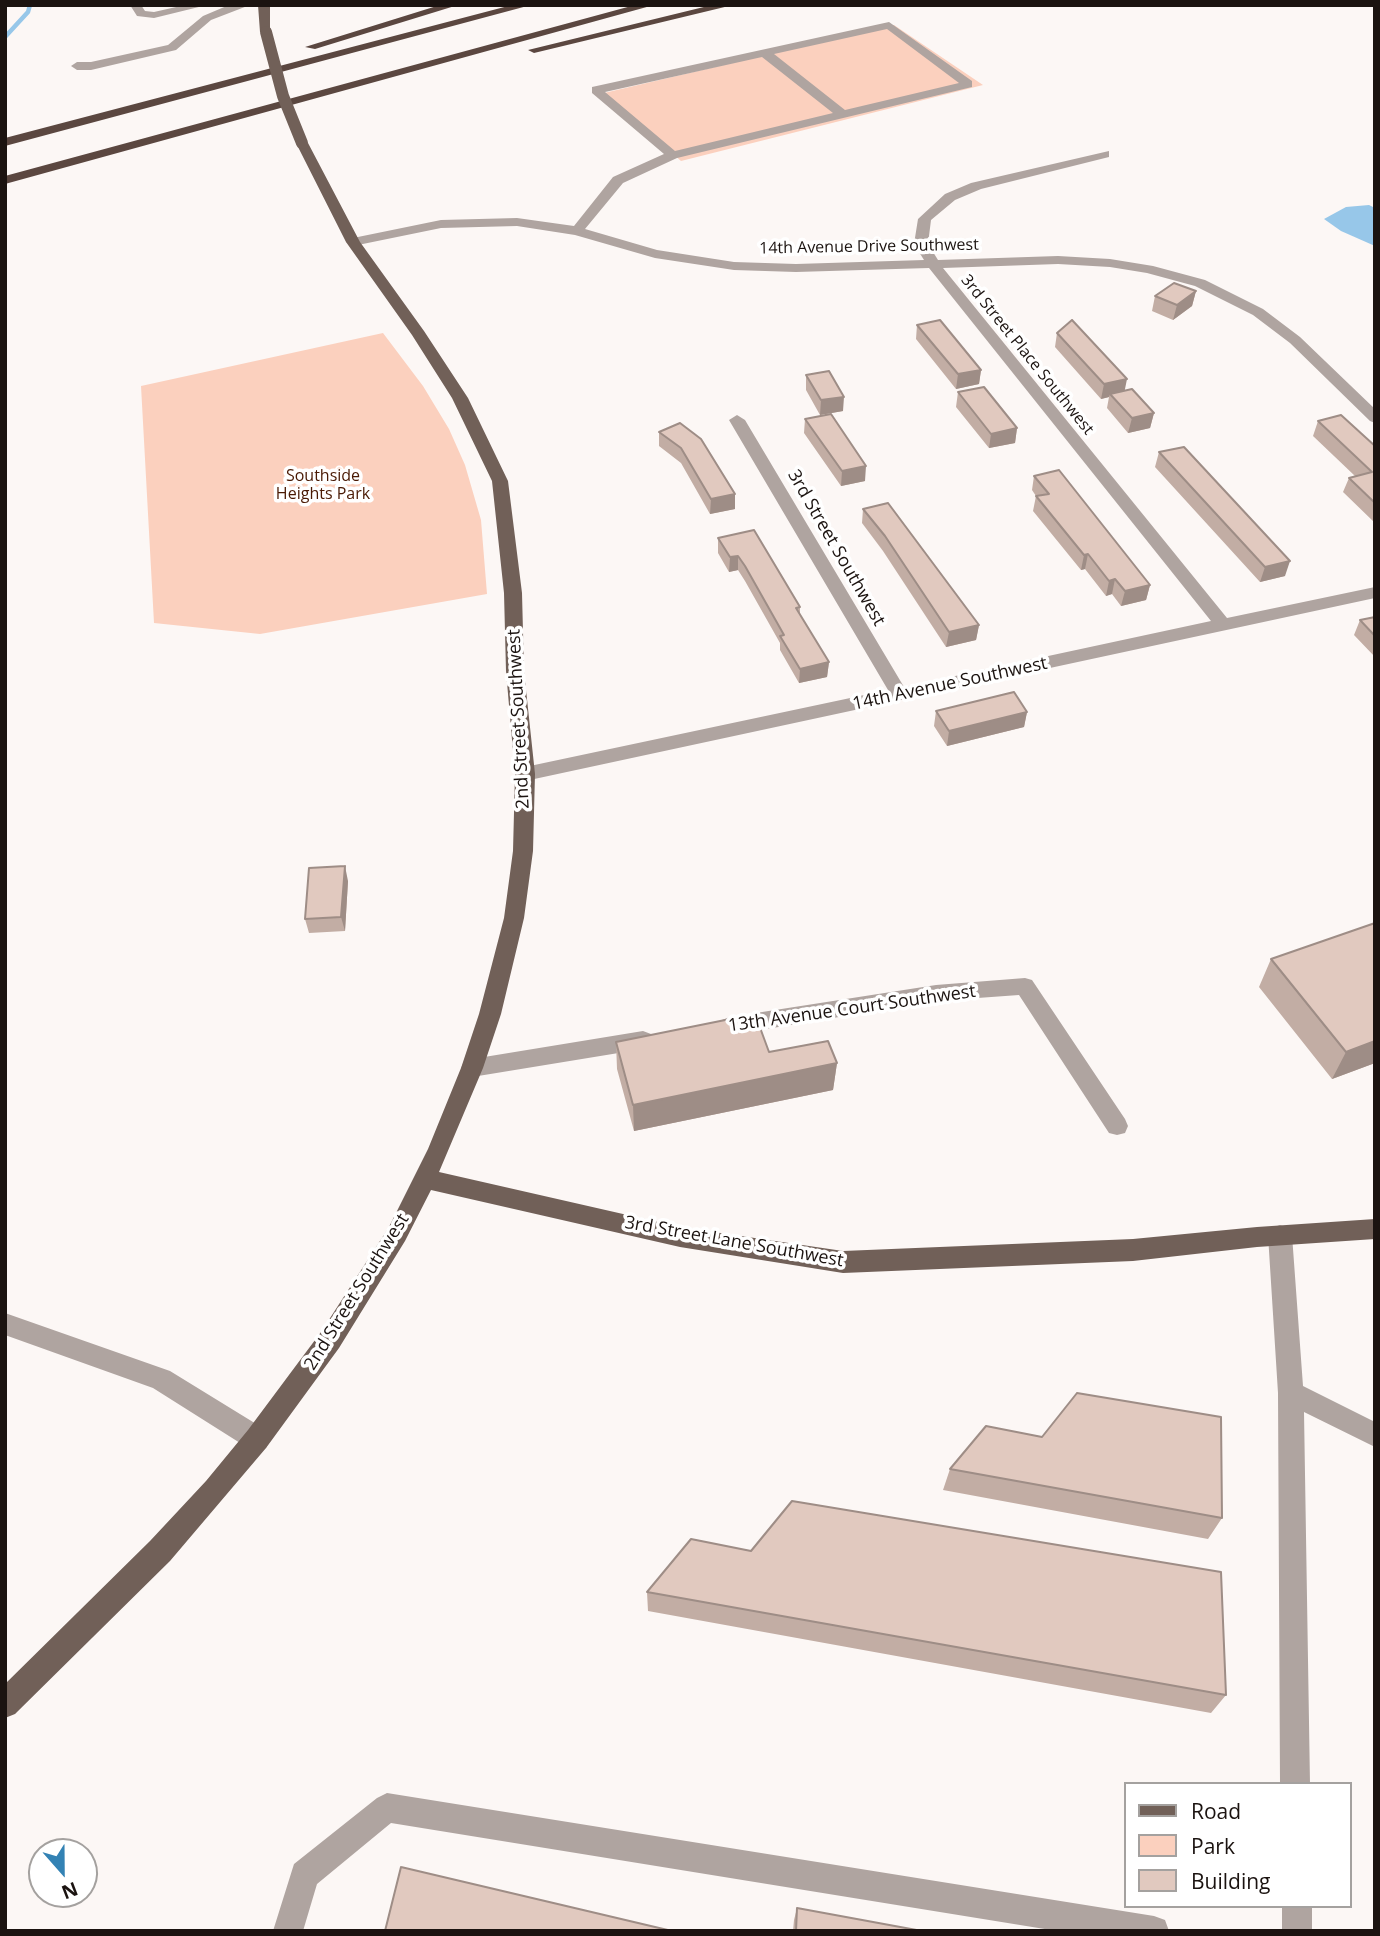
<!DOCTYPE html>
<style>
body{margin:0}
#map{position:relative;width:1380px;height:1936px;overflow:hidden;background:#fcf7f5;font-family:"Open Sans",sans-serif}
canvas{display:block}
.frame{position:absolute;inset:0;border:7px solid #1b1310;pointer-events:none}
.legend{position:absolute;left:1124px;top:1782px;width:228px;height:126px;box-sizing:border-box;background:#fff;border:2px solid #a4a19f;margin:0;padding:9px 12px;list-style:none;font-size:21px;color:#1b1310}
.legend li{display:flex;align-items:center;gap:14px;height:35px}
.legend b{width:35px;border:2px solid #a4a19f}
.north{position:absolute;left:28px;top:1838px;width:70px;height:70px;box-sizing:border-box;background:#fff;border:2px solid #a4a19f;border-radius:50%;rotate:159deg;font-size:19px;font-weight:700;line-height:28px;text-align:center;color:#1b1310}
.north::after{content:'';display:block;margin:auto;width:24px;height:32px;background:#3382b4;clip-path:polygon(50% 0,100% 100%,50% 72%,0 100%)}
</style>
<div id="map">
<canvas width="1380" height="1936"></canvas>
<div class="frame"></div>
<ul class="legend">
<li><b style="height:9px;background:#716058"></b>Road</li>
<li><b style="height:19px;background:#fbd0be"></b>Park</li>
<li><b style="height:19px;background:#e1c9bf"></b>Building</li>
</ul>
<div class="north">N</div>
</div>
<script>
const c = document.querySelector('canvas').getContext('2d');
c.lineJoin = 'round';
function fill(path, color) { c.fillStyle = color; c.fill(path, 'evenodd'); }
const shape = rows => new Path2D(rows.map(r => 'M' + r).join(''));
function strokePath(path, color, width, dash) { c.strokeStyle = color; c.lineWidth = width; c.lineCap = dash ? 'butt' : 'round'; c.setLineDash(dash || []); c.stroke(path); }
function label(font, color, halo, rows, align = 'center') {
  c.font = font + ' "Open Sans",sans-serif'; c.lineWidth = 7; c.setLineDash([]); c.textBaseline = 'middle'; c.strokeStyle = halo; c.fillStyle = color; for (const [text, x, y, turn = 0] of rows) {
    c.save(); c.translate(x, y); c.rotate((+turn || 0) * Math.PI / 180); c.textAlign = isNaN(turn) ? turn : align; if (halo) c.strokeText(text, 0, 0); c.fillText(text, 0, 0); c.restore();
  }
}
fill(shape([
 [894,25,983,85,681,161,604,93],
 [383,333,423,386,449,429,465,465,481,520,487,594,260,634,154,623,141,386]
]), '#fbd0be');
fill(shape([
 [1369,205,1375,208,1375,246,1341,231,1324,219,1346,207]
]), '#97c7e9');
strokePath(shape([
 [5,37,28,12,30,5]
]), '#97c7e9', 4.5);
fill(shape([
 [130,5,141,5,145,11,154,12,185,5,207,5,154,18,137,16,130,5],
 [229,5,250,5,211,20,176,50,91,70,77,70,71,66,77,62,91,62,168,45,203,16,229,5],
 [889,22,972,81,972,87,677,158,623,183,585,229,657,250,734,262,796,264,924,260,914,244,918,219,945,194,971,183,1109,151,1109,157,981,189,955,200,931,220,928,244,938,260,1058,256,1110,259,1153,266,1205,280,1263,309,1300,337,1375,409,1375,423,1370,421,1290,343,1253,315,1195,286,1147,273,1110,267,1058,264,943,268,1227,618,1375,587,1375,598,525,781,518,779,515,774,518,769,525,767,888,690,729,420,737,415,745,420,904,687,1211,621,929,268,796,272,734,270,655,258,575,235,517,226,441,228,353,246,346,242,353,238,441,220,517,218,574,226,613,177,664,154,592,93,592,87,889,22],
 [887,29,959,83,845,110,774,54,887,29],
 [762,57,833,113,675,151,605,92,762,57],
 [1025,978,1032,980,1125,1119,1128,1126,1125,1133,1117,1135,1109,1133,1019,995,936,1001,730,1035,722,1032,719,1026,722,1020,730,1017,936,985,1025,978],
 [643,1031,651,1034,654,1040,651,1046,643,1049,472,1077,464,1074,461,1068,464,1062,472,1059,643,1031],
 [1280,1225,1288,1228,1292,1235,1303,1386,1375,1422,1375,1447,1304,1412,1310,1784,1280,1784,1278,1393,1268,1235,1272,1228,1280,1225],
 [5,1313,170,1371,266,1430,270,1439,266,1448,257,1451,248,1448,153,1388,5,1335,5,1313],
 [387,1793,1154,1916,1165,1920,1169,1931,1057,1931,391,1823,317,1884,303,1931,273,1931,294,1864,377,1798,387,1793],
 [1282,1906,1312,1906,1312,1931,1282,1931,1282,1906]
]), '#afa4a0');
fill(shape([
 [258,5,270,5,270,34,260,32,258,5],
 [302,139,308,143,360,242,424,331,468,398,508,481,522,593,524,671,535,774,533,851,524,918,501,1014,483,1068,439,1172,680,1227,843,1251,1133,1239,1257,1227,1375,1219,1375,1239,1257,1247,1133,1261,843,1273,680,1247,431,1190,405,1241,339,1348,266,1448,170,1561,15,1714,5,1718,5,1684,150,1541,206,1481,248,1430,321,1332,389,1227,428,1149,461,1068,479,1014,504,918,513,851,515,774,506,671,504,593,492,481,452,398,412,335,346,242,296,143,302,139]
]), '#716058');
fill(shape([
 [440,5,458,5,315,49,305,47,440,5],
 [512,5,531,5,5,146,5,138,512,5],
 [635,5,654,5,5,184,5,176,635,5],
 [712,5,733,5,534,53,528,50,712,5]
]), '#5b4740');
strokePath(shape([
 [266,32,283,96,302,143]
]), '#716058', 12);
fill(shape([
 [1196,291,1192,306,1173,320,1152,311,1155,296],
 [917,325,981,370,979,384,956,389,916,339],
 [1057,333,1125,391,1154,413,1150,428,1128,433,1107,408,1109,397,1101,399,1055,347],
 [806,375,843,411,820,415,806,390],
 [958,392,1017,428,1015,443,989,448,956,407],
 [805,419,865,481,841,486,804,433],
 [1318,421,1375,446,1375,523,1343,492,1349,478,1355,476,1313,436],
 [680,423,735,509,710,514,681,463,659,446,659,432],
 [1159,452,1285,576,1260,582,1155,467],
 [1034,476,1150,585,1146,600,1121,606,1112,594,1106,596,1085,569,1081,570,1033,511,1036,496,1032,490],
 [863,509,979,625,976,640,946,647,883,551,862,523],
 [718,538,800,607,800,614,829,662,827,677,799,683,780,650,780,643,745,581,738,570,729,572,718,553],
 [1375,617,1375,657,1354,635,1360,620],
 [936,711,1027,712,1024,727,947,746,934,726],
 [348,881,345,931,309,933,305,919],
 [1375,923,1375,1063,1332,1079,1259,987,1271,959],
 [616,1042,769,1052,837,1063,833,1090,634,1131,617,1069],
 [950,1469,1222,1518,1208,1539,943,1490],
 [647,1592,1226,1695,1211,1713,648,1611],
 [797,1908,922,1931,793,1931,794,1920]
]), '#c2ada4');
fill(shape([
 [1196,291,1192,306,1173,320,1177,305],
 [981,370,979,384,956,389,958,374],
 [1127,379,1124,394,1110,394,1109,397,1101,399,1104,384],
 [844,397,843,411,820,415,821,400],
 [1154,413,1150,428,1128,433,1132,418],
 [1017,428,1015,443,989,448,991,434],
 [866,466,865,481,841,486,842,471],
 [735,494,735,509,710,514,711,499],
 [1088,554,1085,569,1081,570,1084,555],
 [738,556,738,570,729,572,730,557],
 [1290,561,1285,576,1260,582,1265,567],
 [1115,579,1112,594,1106,596,1109,581],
 [1150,585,1146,600,1121,606,1125,591],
 [979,625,976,640,946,647,949,632],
 [829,662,827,677,799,683,800,669],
 [1027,712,1024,727,947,746,949,731],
 [345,866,348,881,345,931,341,917],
 [1375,1041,1375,1063,1332,1079,1346,1052],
 [837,1063,833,1090,634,1131,633,1105]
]), '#9e8d86');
const building = shape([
 [1174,283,1196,291,1177,305,1155,296,1174,283],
 [940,320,981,370,958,374,917,325,940,320],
 [1072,320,1127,379,1104,384,1057,333,1072,320],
 [829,371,844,397,821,400,806,375,829,371],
 [984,387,1017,428,991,434,958,392,984,387],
 [1132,389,1154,413,1132,418,1110,394,1132,389],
 [831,414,866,466,842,471,805,419,831,414],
 [1341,415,1375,446,1375,503,1349,478,1372,472,1318,421,1341,415],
 [680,423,701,439,735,494,711,499,681,448,659,432,680,423],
 [1184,447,1290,561,1265,567,1159,452,1184,447],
 [1059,470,1150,585,1125,591,1115,579,1109,581,1088,554,1084,555,1036,496,1049,494,1034,476,1059,470],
 [888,503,979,625,949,632,885,536,863,509,888,503],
 [754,530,800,607,796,608,829,662,800,669,780,636,784,635,745,566,738,556,730,557,718,538,754,530],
 [1375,617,1375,636,1360,620,1375,617],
 [1014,692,1027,712,949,731,936,711,1014,692],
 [345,866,341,917,305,919,309,868,345,866],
 [1375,923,1375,1041,1346,1052,1271,959,1375,923],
 [755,1014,769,1052,828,1041,837,1063,633,1105,616,1042,755,1014],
 [1077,1393,1221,1417,1222,1518,950,1469,986,1426,1042,1437,1077,1393],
 [792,1501,1221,1572,1226,1695,647,1592,691,1539,751,1551,792,1501],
 [401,1867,672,1931,385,1931,401,1867],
 [797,1908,922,1931,796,1931,797,1908]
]);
fill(building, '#e1c9bf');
strokePath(building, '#9e8d86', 2);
label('16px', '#1b1310', '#fff', [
 ["14th Avenue Drive Southwest",869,247,-1],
 ["3rd Street Place Southwest",1027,355,51]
]);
label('16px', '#491903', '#fff', [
 ["Southside",323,476],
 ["Heights Park",323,494]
]);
label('18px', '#1b1310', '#fff', [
 ["3rd Street Southwest",836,548,60],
 ["14th Avenue Southwest",950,684,-12],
 ["2nd Street Southwest",519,719,-93],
 ["13th Avenue Court Southwest",852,1009,-8],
 ["3rd Street Lane Southwest",734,1242,10],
 ["2nd Street Southwest",357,1292,-58]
]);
</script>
